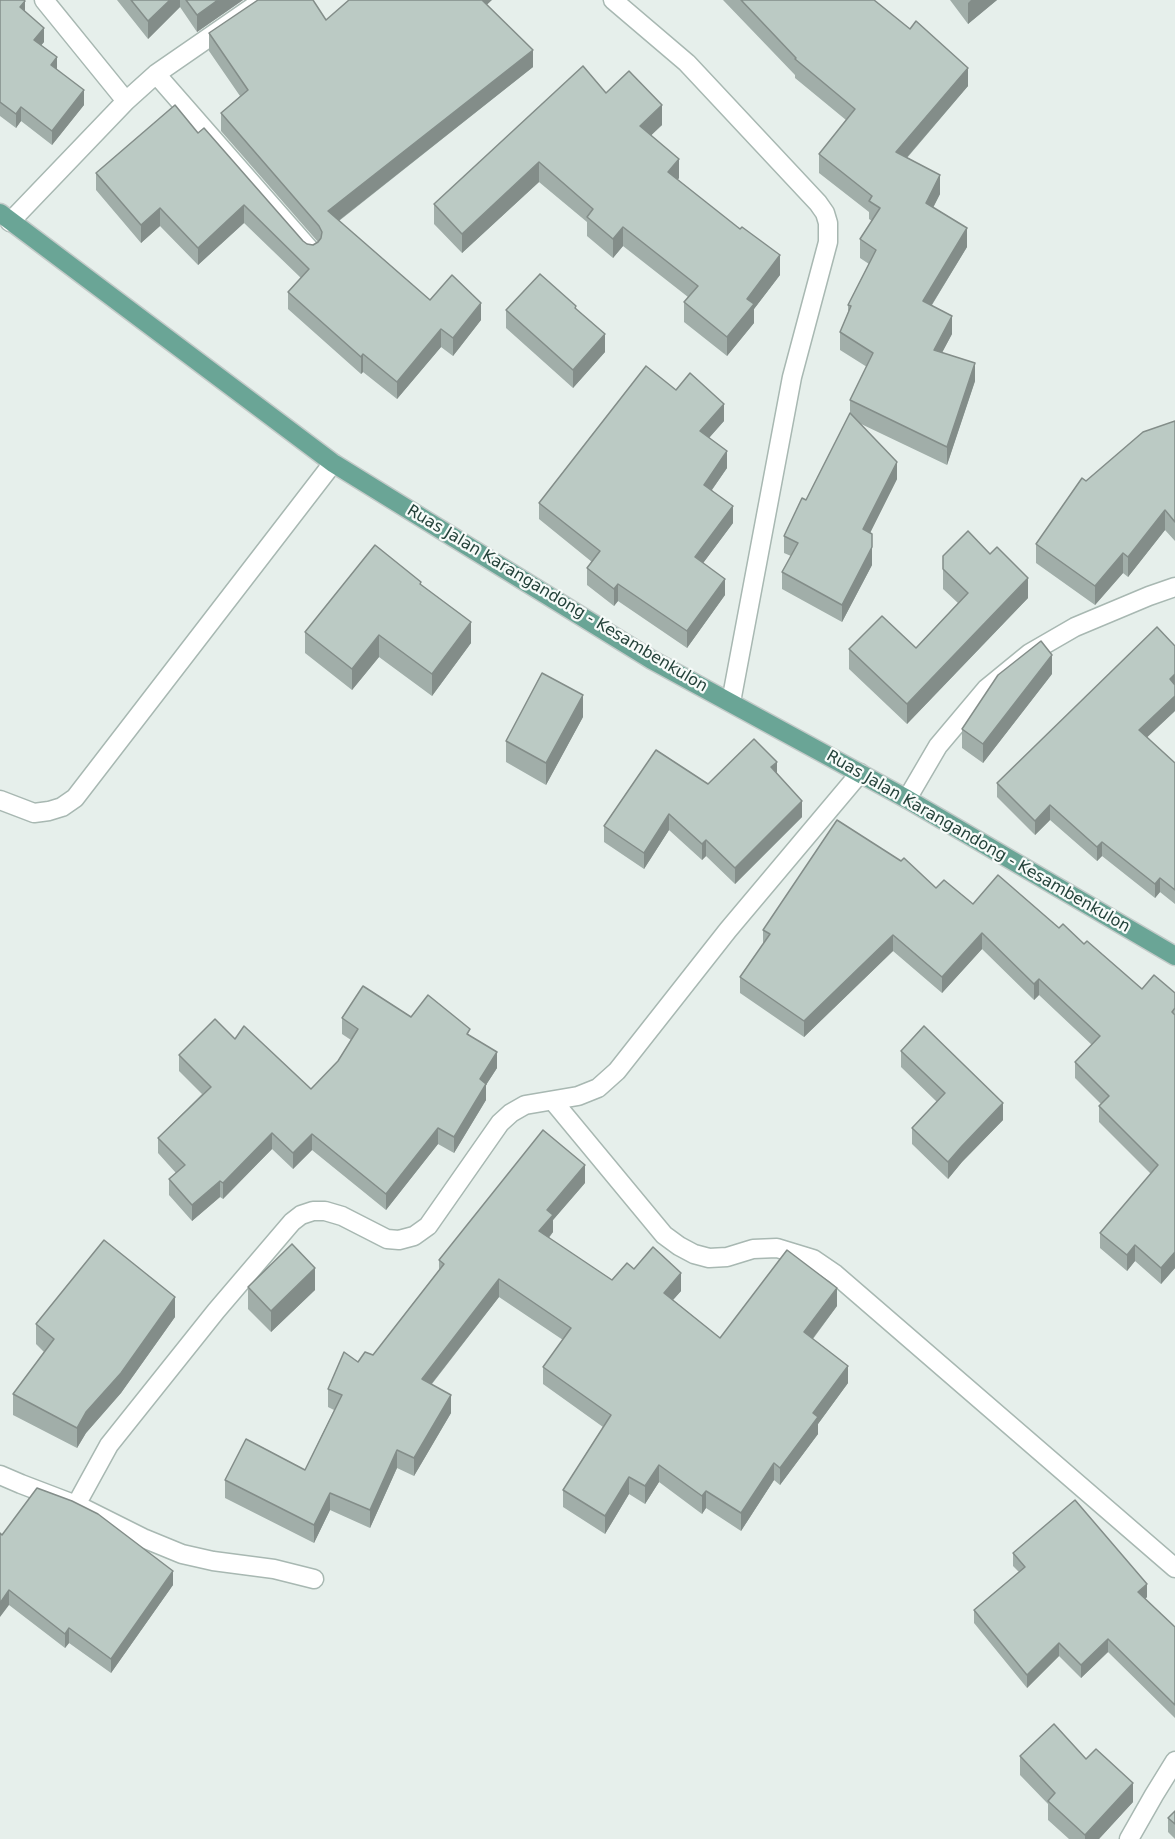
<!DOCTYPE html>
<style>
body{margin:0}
canvas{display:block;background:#e6efeb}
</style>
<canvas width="1175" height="1839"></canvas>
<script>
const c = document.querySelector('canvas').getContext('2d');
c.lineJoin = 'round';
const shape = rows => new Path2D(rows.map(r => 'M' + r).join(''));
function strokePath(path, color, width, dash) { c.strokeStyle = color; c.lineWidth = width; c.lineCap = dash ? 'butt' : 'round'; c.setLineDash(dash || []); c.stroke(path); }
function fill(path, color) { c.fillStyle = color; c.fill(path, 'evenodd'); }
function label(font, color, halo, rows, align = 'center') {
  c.font = font + ' "DejaVu Sans",sans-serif'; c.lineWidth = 4.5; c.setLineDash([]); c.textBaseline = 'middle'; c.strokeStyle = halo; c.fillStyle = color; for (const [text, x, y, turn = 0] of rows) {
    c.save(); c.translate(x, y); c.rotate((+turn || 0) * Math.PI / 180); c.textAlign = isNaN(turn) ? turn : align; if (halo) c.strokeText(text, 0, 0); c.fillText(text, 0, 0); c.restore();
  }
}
const minor = shape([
 [44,0,126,101],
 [613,0,687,63,818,203,825,213,828,223,828,242,792,377,731,702],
 [156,74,311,251],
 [10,222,126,101,156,74,263,0],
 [907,799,938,746,986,689,1030,653,1075,627,1149,596,1175,587],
 [0,800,34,813,49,811,62,807,75,798,333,463],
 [553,1101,664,1235,679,1246,694,1254,709,1258,727,1257,753,1249,777,1248,813,1259,835,1274,1175,1568],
 [0,1475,21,1484,76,1505,109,1445,216,1311,292,1222,301,1215,313,1211,325,1211,342,1216,387,1239,399,1240,414,1236,428,1226,500,1123,511,1113,525,1105,578,1096,598,1088,617,1071,728,930,860,773],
 [83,1508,143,1538,182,1554,213,1561,274,1569,314,1579],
 [1129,1839,1154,1795,1175,1761]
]);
const major = shape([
 [0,213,333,463,652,660,907,799,1175,956]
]);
strokePath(minor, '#a8b8b2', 21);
strokePath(major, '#c2cac8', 21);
strokePath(minor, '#fff', 18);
strokePath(major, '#6aa596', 18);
fill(shape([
 [0,0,25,12,44,42,41,45,57,70,84,105,52,145,21,121,16,128,0,116],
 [117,0,243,0,197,32,180,7,148,39],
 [723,0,874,0,968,86,907,158,940,194,933,208,967,247,932,305,952,334,942,352,975,381,947,465,859,423,897,479,870,533,872,565,842,622,782,589,782,572,791,556,784,553,784,536,806,500,850,414,850,400,867,367,840,350,840,332,848,313,848,305,869,264,860,258,860,239,872,221,869,219,869,212,819,173,819,154,846,120,795,78,795,75],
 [950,0,997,0,968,24],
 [487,5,533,67,339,221,430,300,481,320,453,356,441,347,397,399,363,372,361,374,288,309,288,292,301,278,244,223,198,265,160,226,141,243,96,190,96,173,198,133,303,241,307,244,313,245,318,242,221,131,221,113,240,96,209,51,209,33,326,20],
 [606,93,662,125,651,135,679,178,677,180,780,275,754,309,754,323,727,356,684,322,684,302,688,297,623,246,613,258,587,236,587,222,539,182,462,253,434,224,434,204],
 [576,309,605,352,573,388,506,328,506,310],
 [676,390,724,421,709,438,727,468,712,490,733,523,703,563,725,595,687,648,618,601,614,606,587,585,587,568,592,562,539,519,539,503],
 [1175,421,1175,541,1165,530,1128,577,1123,573,1095,605,1036,563,1036,544,1086,481],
 [943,556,1028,598,907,724,849,669,849,649,916,648,958,603,943,589],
 [421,585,471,643,432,696,379,657,352,690,305,653,305,632],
 [1052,674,983,763,962,748,962,729],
 [1175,711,1146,737,1175,763,1175,904,1160,892,1155,898,1102,856,1097,861,1050,820,1035,835,997,797,997,783],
 [583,717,546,785,506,762,506,741],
 [777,773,802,817,735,884,706,856,702,860,669,830,644,869,604,842,604,826,708,784],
 [936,888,973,904,1059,928,1084,944,1142,989,1175,993,1175,1268,1161,1284,1135,1261,1127,1271,1100,1248,1100,1233,1151,1174,1099,1122,1099,1106,1101,1104,1075,1078,1075,1062,1092,1045,1039,995,1034,1000,982,949,942,993,893,951,804,1037,740,993,740,977,763,944,763,930],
 [411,1017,470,1036,497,1068,486,1085,486,1100,454,1153,438,1144,386,1210,312,1150,293,1169,272,1149,223,1199,220,1197,192,1221,169,1195,169,1179,176,1173,158,1153,158,1138,202,1094,179,1071,179,1055,235,1039,311,1089,338,1061,351,1040,342,1034,342,1018],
 [901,1051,1003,1120,962,1162,948,1179,912,1144,912,1128,937,1102,901,1067],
 [585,1183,553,1220,553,1232,549,1238,612,1280,634,1269,681,1291,673,1300,720,1338,837,1306,813,1339,848,1383,818,1424,818,1434,780,1485,774,1480,741,1531,706,1508,702,1514,659,1482,645,1504,629,1494,605,1534,563,1507,563,1490,603,1427,543,1384,543,1367,563,1340,499,1297,432,1384,451,1413,414,1476,397,1468,370,1528,330,1510,314,1543,225,1498,225,1480,305,1470,334,1410,328,1407,328,1389,358,1362,373,1355,439,1270,439,1260],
 [248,1287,315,1290,271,1332,248,1309],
 [175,1317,121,1393,86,1433,77,1448,13,1415,13,1394,44,1352,36,1344,36,1324],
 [2,1535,173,1585,111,1673,69,1643,65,1648,9,1605],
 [1013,1553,1147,1597,1145,1599,1175,1627,1175,1718,1108,1652,1081,1678,1059,1656,1027,1688,974,1623,974,1610,1019,1572,1013,1566],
 [1020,1756,1086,1759,1133,1802,1099,1839,1069,1839,1048,1820,1048,1804,1020,1775],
 [1175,1811,1175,1839,1168,1832,1168,1818]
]), '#a1aea9');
fill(shape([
 [170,0,180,0,180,7,148,39,148,21],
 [218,0,243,0,197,32,197,15],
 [478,0,492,0,478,13],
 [971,0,997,0,968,24,968,3],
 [25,1,25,16,20,7],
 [44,28,44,42,34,54,34,40],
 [533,50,533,67,328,229,328,211],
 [57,57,57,71,51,65],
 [968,68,968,86,896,170,896,152],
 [84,90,84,105,52,145,52,131],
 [662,105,662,125,640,146,640,126],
 [21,107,21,121,16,128,16,114],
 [679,159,679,178,668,192,668,172],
 [539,162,539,182,462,253,462,234],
 [940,175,940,194,926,221,926,203],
 [244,205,244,223,198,265,198,248],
 [160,208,160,226,141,243,141,225],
 [623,227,623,246,613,258,613,239],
 [967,228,967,247,923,319,923,301],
 [780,255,780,275,754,309,754,323,727,356,727,337,747,299],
 [481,303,481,320,453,356,453,338],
 [952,316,952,334,934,368,934,350],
 [441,329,441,347,397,399,397,382],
 [605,334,605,352,573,388,573,370],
 [363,354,363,372,361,374,361,357],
 [975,363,975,381,947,465,947,447],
 [724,404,724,421,700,448,700,431],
 [727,451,727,468,704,501,704,485],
 [897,462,897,479,863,547,863,529],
 [733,506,733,523,695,574,695,557],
 [1165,510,1165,530,1128,577,1128,557],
 [872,547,872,565,842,622,842,605],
 [1123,553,1123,573,1095,605,1095,586],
 [1028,578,1028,598,907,724,907,704],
 [725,579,725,595,687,648,687,631],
 [618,584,618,601,614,606,614,589],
 [471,622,471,643,432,696,432,674],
 [379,635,379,657,352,690,352,669],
 [1052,655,1052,674,983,763,983,744],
 [1175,674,1175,688,1170,679],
 [583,695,583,717,546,785,546,763],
 [1175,696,1175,711,1139,745,1139,730],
 [777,762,777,777,771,767],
 [802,801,802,817,735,884,735,868],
 [1050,805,1050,820,1035,835,1035,821],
 [669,814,669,830,644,869,644,853],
 [706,840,706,856,702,860,702,844],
 [1102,842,1102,856,1097,861,1097,847],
 [1160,878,1160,892,1155,898,1155,884],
 [982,933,982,949,942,993,942,977],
 [893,935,893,951,804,1037,804,1021],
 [1039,979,1039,995,1034,1000,1034,984],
 [497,1052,497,1068,486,1085,486,1100,454,1153,454,1137,480,1079],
 [1003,1103,1003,1120,962,1162,948,1179,948,1162,962,1146],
 [438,1128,438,1144,386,1210,386,1194],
 [272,1133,272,1149,223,1199,223,1183],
 [312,1134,312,1150,293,1169,293,1153],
 [585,1165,585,1183,553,1220,553,1232,539,1249,539,1231,547,1210],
 [220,1181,220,1197,192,1221,192,1205],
 [1135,1245,1135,1261,1127,1271,1127,1255],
 [1175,1252,1175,1268,1161,1284,1161,1268],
 [315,1268,315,1290,271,1332,271,1311],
 [681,1273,681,1291,664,1310,664,1293],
 [499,1279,499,1297,422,1396,422,1379],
 [837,1288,837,1306,804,1350,804,1332],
 [175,1297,175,1317,121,1393,86,1433,77,1448,77,1428,86,1412],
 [848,1366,848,1383,818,1424,818,1434,780,1485,780,1468,813,1413],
 [451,1395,451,1413,414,1476,414,1458],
 [397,1450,397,1468,370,1528,370,1510],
 [774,1463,774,1480,741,1531,741,1513],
 [659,1465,659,1482,645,1504,645,1486],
 [629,1477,629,1494,605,1534,605,1516],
 [706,1491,706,1508,702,1514,702,1496],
 [330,1493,330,1510,314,1543,314,1525],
 [173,1571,173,1585,111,1673,111,1659],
 [1147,1584,1147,1597,1138,1606,1138,1592],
 [9,1590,9,1605,0,1617,0,1603],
 [69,1628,69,1643,65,1648,65,1634],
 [1108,1639,1108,1652,1081,1678,1081,1665],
 [1059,1643,1059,1656,1027,1688,1027,1675],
 [1133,1783,1133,1802,1099,1839,1085,1839,1085,1835]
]), '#838d89');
const building = shape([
 [0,0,24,0,25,1,20,7,44,28,34,40,57,57,51,65,84,90,52,131,21,107,16,114,0,102,0,0],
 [131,0,170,0,148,21,131,0],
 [186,0,218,0,197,15,186,0],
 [258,0,313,0,326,20,349,0,482,0,533,50,328,211,430,300,452,275,481,303,453,338,441,329,397,382,363,354,361,357,288,292,309,269,244,205,198,248,160,208,141,225,96,173,175,105,198,133,204,128,303,241,307,244,313,245,318,242,321,238,322,232,319,226,221,113,248,90,209,33,258,0],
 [741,0,874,0,910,29,916,21,968,68,896,152,940,175,926,203,967,228,923,301,952,316,934,350,975,363,947,447,850,400,873,353,840,332,851,306,848,305,876,250,860,239,880,208,869,201,872,196,819,154,855,109,795,59,796,58,741,0],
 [583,66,606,93,629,71,662,105,640,126,679,159,668,172,740,229,742,227,780,255,747,299,754,304,727,337,684,302,698,286,623,227,613,239,587,217,593,209,539,162,462,234,434,204,583,66],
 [540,274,576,306,575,308,605,334,573,370,506,310,540,274],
 [646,366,676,390,690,373,724,404,700,431,727,451,704,485,733,506,695,557,725,579,687,631,618,584,614,589,587,568,600,551,539,503,646,366],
 [850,413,897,462,863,529,872,534,872,547,842,605,782,572,798,543,784,536,802,498,806,500,850,413],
 [1175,421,1175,522,1165,510,1128,557,1123,553,1095,586,1036,544,1082,478,1086,481,1143,432,1175,421],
 [968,531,990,554,997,547,1028,578,907,704,849,649,882,616,916,648,968,593,943,569,943,556,968,531],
 [375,545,421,582,420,584,471,622,432,674,379,635,352,669,305,632,375,545],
 [1157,627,1175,646,1175,674,1170,679,1175,685,1175,696,1139,730,1175,763,1175,890,1160,878,1155,884,1102,842,1097,847,1050,805,1035,821,997,783,1157,627],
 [1041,641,1052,655,983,744,962,729,998,675,1041,641],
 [542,673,583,695,546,763,506,741,542,673],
 [754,739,777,762,771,767,802,801,735,868,706,840,702,844,669,814,644,853,604,826,656,750,708,784,754,739],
 [837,820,901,861,904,858,936,888,944,880,973,904,998,875,1059,928,1063,924,1084,944,1087,941,1142,989,1154,975,1175,993,1175,1008,1172,1012,1175,1015,1175,1252,1161,1268,1135,1245,1127,1255,1100,1233,1158,1165,1099,1106,1109,1096,1075,1062,1100,1036,1039,979,1034,984,982,933,942,977,893,935,804,1021,740,977,770,934,763,930,837,820],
 [363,986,411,1017,428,995,470,1029,467,1034,497,1052,480,1079,486,1084,454,1137,438,1128,386,1194,312,1134,293,1153,272,1133,223,1183,220,1181,192,1205,169,1179,185,1165,158,1138,211,1087,179,1055,215,1019,235,1039,244,1026,311,1089,338,1061,358,1029,342,1018,363,986],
 [924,1026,1003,1103,962,1146,948,1162,912,1128,945,1093,901,1051,924,1026],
 [543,1130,585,1165,547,1210,553,1215,539,1231,612,1280,627,1263,634,1269,653,1247,681,1273,664,1293,720,1338,787,1250,837,1288,804,1332,848,1366,813,1413,818,1417,780,1468,774,1463,741,1513,706,1491,702,1496,659,1465,645,1486,629,1477,605,1516,563,1490,611,1415,543,1367,571,1328,499,1279,422,1379,451,1395,414,1458,397,1450,370,1510,330,1493,314,1525,225,1480,246,1439,305,1470,342,1395,328,1389,344,1352,358,1362,365,1352,373,1355,444,1264,439,1260,543,1130],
 [104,1240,175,1297,121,1373,86,1412,77,1428,13,1394,54,1339,36,1324,104,1240],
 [292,1244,315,1268,271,1311,248,1287,292,1244],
 [37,1488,72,1501,98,1514,173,1571,111,1659,69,1628,65,1634,9,1590,0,1603,0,1533,2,1535,37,1488],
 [1075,1500,1147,1584,1138,1592,1175,1627,1175,1705,1108,1639,1081,1665,1059,1643,1027,1675,974,1610,1025,1567,1013,1553,1075,1500],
 [1054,1724,1086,1759,1096,1749,1133,1783,1085,1835,1048,1801,1055,1793,1020,1756,1054,1724],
 [1175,1811,1175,1824,1168,1818,1175,1811]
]);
fill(building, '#bbcac4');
strokePath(building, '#838d89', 1.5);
label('16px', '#24423a', '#f7fbf9', [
 ["Ruas Jalan Karangandong - Kesambenkulon",557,599,31],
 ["Ruas Jalan Karangandong - Kesambenkulon",978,842,30]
]);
</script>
